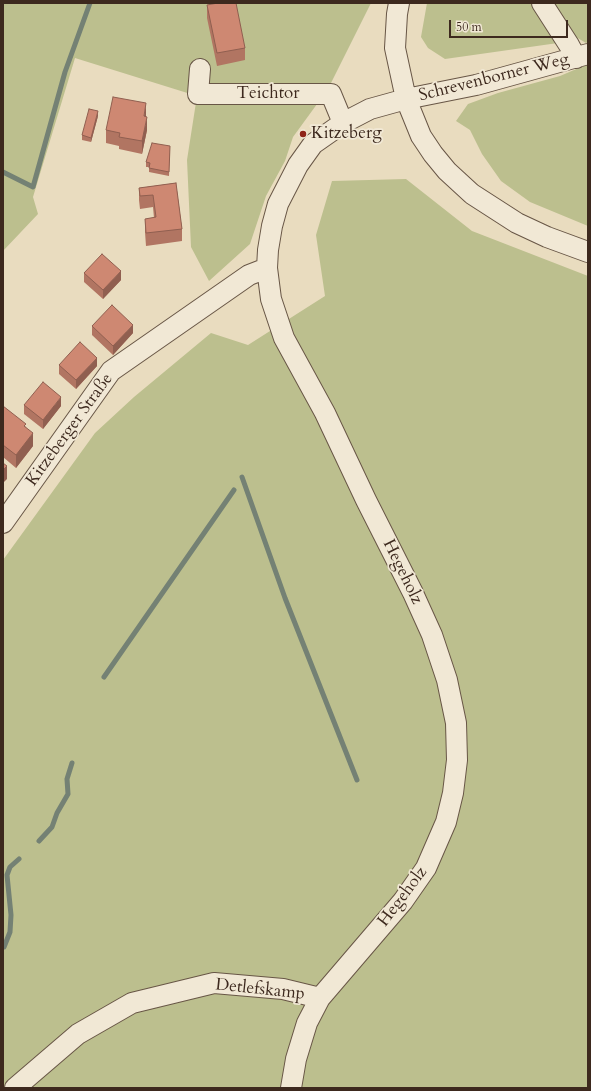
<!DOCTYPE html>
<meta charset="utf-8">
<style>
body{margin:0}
#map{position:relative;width:591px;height:1091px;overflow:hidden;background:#e9dcbf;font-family:Cardo,serif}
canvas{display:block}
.frame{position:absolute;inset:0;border:4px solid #3d291e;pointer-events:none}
.scale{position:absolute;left:449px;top:20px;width:119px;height:18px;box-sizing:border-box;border:2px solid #3d291e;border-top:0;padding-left:5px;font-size:12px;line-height:14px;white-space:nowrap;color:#3d291e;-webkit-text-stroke:3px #f1e8d5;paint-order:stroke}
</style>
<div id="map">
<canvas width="591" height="1091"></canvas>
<div class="frame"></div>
<div class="scale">50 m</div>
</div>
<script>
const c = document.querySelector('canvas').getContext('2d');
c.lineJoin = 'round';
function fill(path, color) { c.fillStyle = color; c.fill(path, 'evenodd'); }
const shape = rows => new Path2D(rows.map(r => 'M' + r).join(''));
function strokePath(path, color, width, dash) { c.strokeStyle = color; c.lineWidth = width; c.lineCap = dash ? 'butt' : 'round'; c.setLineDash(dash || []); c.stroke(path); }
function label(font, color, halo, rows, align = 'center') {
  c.font = font + ' Cardo,serif'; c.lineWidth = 3.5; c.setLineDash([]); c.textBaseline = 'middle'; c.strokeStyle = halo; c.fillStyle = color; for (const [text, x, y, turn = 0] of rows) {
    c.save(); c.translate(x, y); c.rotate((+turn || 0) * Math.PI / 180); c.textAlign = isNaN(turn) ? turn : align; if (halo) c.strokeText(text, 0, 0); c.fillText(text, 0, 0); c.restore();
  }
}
fill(shape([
 [3,3,371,3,328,89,293,137,285,161,266,196,250,244,209,281,191,247,187,160,197,96,75,58,33,197,38,214,3,251],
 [427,3,539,3,565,42,445,59,428,48,421,37],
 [550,3,588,3,588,42,586,43,571,34],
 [588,64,588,226,530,202,501,181,482,154,470,130,456,121,468,104,498,93,560,76],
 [406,179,472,231,588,276,588,1088,3,1088,3,560,95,433,134,397,211,333,248,345,325,296,316,235,332,181]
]), '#bcbf8e');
strokePath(shape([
 [3,172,33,187,65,72,90,3],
 [242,477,285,598,357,780],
 [104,677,234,490],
 [39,841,52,827,57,813,68,794,67,779,72,763],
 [4,947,10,932,11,915,7,875,10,867,19,859]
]), '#748174', 5);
const minor = shape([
 [399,3,397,14,395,48,406,99,421,136,433,154,447,171,472,194,517,223,547,237,588,252],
 [542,3,569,45,576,58],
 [200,69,198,94,331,94,343,123],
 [3,523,111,371,249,275,267,268],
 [15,1088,78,1034,132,1003,214,983,283,989,320,998],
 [291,1088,296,1059,307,1023,320,998,403,901,426,868,446,822,453,793,457,760,456,723,447,680,432,635,413,593,366,500,325,413,284,338,271,299,267,268,268,250,272,226,278,204,298,165,313,144,343,123,370,109,406,99,476,85,588,54]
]);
strokePath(minor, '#685646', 22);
strokePath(minor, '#f1e8d5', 20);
fill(shape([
 [207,5,245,48,245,60,217,66,207,18],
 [98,116,91,142,82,140,82,135],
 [106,130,147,130,142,154,119,149,119,146,106,143],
 [170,146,169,176,149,172,149,167,146,167,146,162],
 [176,183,182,229,182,241,146,246,145,232,145,219,154,218,153,207,140,209,139,200,139,188],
 [84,273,121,280,103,299,84,282],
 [92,326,133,333,113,355,92,335],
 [59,365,97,366,76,389,59,374],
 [24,405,61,406,43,429,24,414],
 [3,406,26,427,33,446,16,468,3,457]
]), '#b17562');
fill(shape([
 [146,103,146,116,144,129,144,116],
 [98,111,98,116,91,142,91,138],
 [147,117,147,130,142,154,142,141],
 [121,271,121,280,103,299,103,290],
 [133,325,133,333,113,355,113,346],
 [97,358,97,366,76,389,76,380],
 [61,397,61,406,43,429,43,420],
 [33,433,33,446,16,468,16,455],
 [7,466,7,479,3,483,3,470]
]), '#905f50');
const building = shape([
 [218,3,236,3,245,48,217,53,207,5,218,3],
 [113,97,146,103,144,116,147,117,142,141,119,137,120,133,106,130,113,97],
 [89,109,98,111,91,138,82,135,89,109],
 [152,143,170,146,169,172,149,168,150,163,146,162,152,143],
 [176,183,182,229,146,233,145,219,156,217,153,195,140,196,139,188,176,183],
 [102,254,121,271,103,290,84,273,102,254],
 [112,305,133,325,113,346,92,326,112,305],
 [80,342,97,358,76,380,59,365,80,342],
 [43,382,61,397,43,420,24,405,43,382],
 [3,406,26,424,24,426,33,433,16,455,3,445,3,406],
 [3,463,7,466,3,470,3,463]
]);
fill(building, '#ce8872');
strokePath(building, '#905f50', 1);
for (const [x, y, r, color] of [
 [303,134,4,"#8f2418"]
]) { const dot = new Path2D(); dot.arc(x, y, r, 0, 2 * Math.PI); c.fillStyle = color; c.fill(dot); strokePath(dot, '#f1e8d5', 1.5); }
label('17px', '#3d291e', '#f1e8d5', [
 ["Schrevenborner Weg",494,78,-14],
 ["Teichtor",268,94],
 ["Kitzeberger Straße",70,430,-54],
 ["Hegeholz",402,572,64],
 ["Hegeholz",403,897,-53],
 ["Detlefskamp",260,990,6]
]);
label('17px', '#3d291e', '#f1e8d5', [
 ["Kitzeberg",311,134]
], 'left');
</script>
